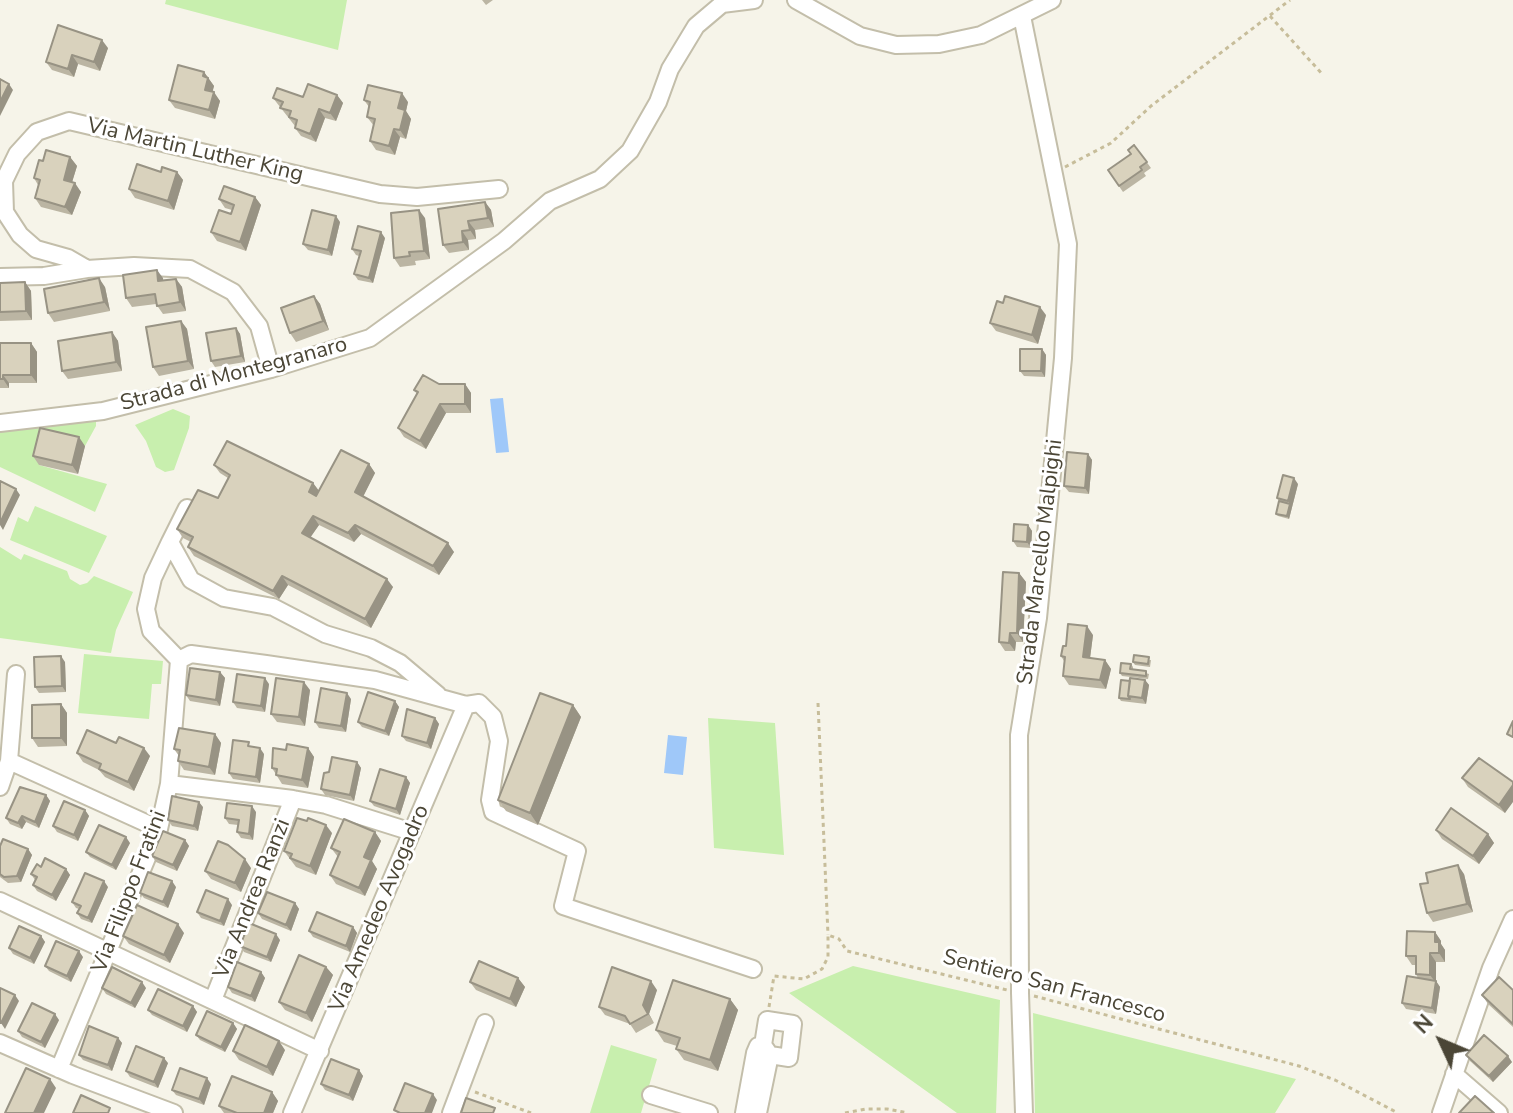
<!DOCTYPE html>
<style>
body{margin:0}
#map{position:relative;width:1513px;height:1113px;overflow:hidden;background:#f6f4e9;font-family:"Nunito Sans",sans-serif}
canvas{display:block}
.north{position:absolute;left:1401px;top:1001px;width:80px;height:80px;-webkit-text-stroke:6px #fff;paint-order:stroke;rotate:314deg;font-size:22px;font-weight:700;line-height:32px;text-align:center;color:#4b4636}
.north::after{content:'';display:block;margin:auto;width:28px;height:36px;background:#4b4636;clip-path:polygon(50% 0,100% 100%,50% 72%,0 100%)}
</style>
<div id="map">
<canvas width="1513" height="1113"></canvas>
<div class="north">N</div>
</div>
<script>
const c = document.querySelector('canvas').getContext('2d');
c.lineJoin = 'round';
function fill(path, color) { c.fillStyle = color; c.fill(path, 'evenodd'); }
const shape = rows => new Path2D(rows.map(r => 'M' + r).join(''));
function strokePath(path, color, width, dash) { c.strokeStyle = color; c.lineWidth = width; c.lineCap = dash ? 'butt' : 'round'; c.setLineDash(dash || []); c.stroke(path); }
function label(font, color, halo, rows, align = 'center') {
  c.font = font + ' "Nunito Sans",sans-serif'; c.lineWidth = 6; c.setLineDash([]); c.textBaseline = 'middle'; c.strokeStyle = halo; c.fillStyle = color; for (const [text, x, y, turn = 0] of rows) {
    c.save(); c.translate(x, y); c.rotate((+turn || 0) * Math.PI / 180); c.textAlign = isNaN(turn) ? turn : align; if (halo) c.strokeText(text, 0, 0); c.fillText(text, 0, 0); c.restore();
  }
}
fill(shape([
 [166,0,347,0,338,50,165,4],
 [173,409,190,416,189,428,174,470,165,472,156,467,146,441,135,425],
 [96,418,96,426,85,446,46,437,39,465,107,484,95,512,0,467,0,430],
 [35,506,107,536,89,573,10,540,18,517,28,522],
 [0,547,21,560,24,554,67,571,70,579,80,585,87,583,94,576,133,592,116,630,111,653,0,638],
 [84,654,163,661,161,684,152,684,149,719,78,713],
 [708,718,775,723,784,855,714,848],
 [853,966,1000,1000,996,1113,957,1113,789,993],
 [1033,1013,1296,1079,1275,1113,1035,1113],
 [611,1045,657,1059,641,1113,590,1113]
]), '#c8efae');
fill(shape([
 [503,398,509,452,496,453,490,399],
 [668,735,687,737,683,775,664,773]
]), '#9fc8f9');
const minor = shape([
 [796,0,860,36,896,45,939,44,981,35,1052,0],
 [1022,16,1068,244,1063,358,1038,618,1019,735,1020,993,1024,1113],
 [87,269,68,258,36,249,20,235,5,212,4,181,17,154,37,132,69,121,380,194,417,197,499,189],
 [0,277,44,276,87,269,134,266,190,269,233,292,259,326,271,369],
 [0,423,103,411,271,369,370,338,504,241,550,201,600,179,630,151,658,102,670,69,696,26,722,4,754,0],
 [187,508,170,542,191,580,224,598,273,607,325,634,371,648,400,663,438,695],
 [170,542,153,578,146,609,151,631,179,660],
 [179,660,191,654,266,664,375,680,466,705,479,703,493,717,499,741,490,800,493,812,577,851,563,906,753,969],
 [9,761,159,829],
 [169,784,293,799,326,805,412,832],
 [0,787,9,761,16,674],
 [0,901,320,1051],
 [213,1000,293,799],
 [0,1043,73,1075,174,1113],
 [763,1045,767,1020,793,1024,789,1058,770,1055],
 [59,1069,159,829,169,784,179,660],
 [1454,1074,1499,1113],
 [651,1095,709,1113],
 [292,1113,466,705],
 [451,1113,485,1023],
 [744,1113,755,1053,758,1046,763,1045,770,1055,758,1113],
 [1441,1113,1491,968,1513,919]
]);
strokePath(minor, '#c3beaa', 20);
strokePath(shape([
 [1270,16,1323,75],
 [1065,167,1111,143,1151,106,1290,0],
 [818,703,828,935],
 [1034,996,1299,1066,1335,1080,1398,1113],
 [769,1007,774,976,804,979,822,969,828,957,828,935,839,939,847,951,1007,990],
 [475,1092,531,1113],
 [845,1113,866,1109,887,1109,908,1113]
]), '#c7bd9a', 3, [4, 4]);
strokePath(minor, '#fff', 16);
fill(shape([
 [482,0,493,0,486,5],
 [108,48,100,71,78,64,74,77,52,70,46,62],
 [204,72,214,86,212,92,220,101,215,119,175,108,169,100],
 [337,95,343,103,336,121,325,118,316,142,301,136,295,128,295,126,273,98],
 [364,100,408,102,406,111,411,119,406,139,400,137,395,155,376,150,370,141,374,126,367,117,369,107],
 [1134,145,1151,168,1144,173,1146,176,1123,192,1108,170,1131,154],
 [70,157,77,166,72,182,81,192,72,215,41,207,35,198,38,185,34,178,43,161],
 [161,172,177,172,183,180,174,210,135,198,129,189],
 [255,197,261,205,246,251,217,241,211,232,231,214,232,210,225,208,219,199],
 [485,202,491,210,494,227,475,230,476,239,468,240,469,250,449,253,443,245],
 [425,218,430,259,415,261,416,265,400,267,394,258],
 [340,222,332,256,308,250,303,244],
 [385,238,373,283,358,280,354,274,359,256,356,255,352,249],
 [157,270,163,281,176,279,182,287,186,311,163,314,156,304,132,307,126,298],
 [25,282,31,291,32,320,0,321,0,283],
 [105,287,110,311,54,322,48,313],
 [314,296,320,304,329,330,296,342,290,333],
 [1046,315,1038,344,996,331,990,323],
 [181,321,187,329,194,369,159,376,153,367],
 [236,328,240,334,245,362,215,367,211,361],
 [112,332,118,341,122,371,68,379,62,371],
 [0,343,31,343,37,352,37,383,9,383,9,388,0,388],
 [1042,349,1046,355,1045,377,1024,376,1020,371],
 [439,384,465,384,471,393,471,413,446,413,426,449,404,437,398,428,417,394,414,390],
 [85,446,78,474,39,465,33,456],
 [1088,454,1092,460,1089,494,1069,492,1064,486],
 [369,464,375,473,363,496,454,552,439,575,361,534,354,542,319,525,310,537,393,587,371,628,288,585,279,599,194,556,188,547,191,542,183,538,177,529,218,498,228,478,220,473,214,465,313,483,319,491],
 [1298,484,1289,519,1278,516,1276,514,1279,501,1277,498],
 [1028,525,1032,531,1031,548,1017,547,1013,541],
 [1019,573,1026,582,1023,642,1016,642,1015,651,1005,651,999,642],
 [1093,635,1090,658,1105,660,1111,669,1106,689,1069,685,1063,676,1064,661,1061,656,1066,646],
 [1151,660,1150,667,1135,665,1133,662],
 [65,662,66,692,39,693,35,687],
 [1131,664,1133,667,1133,669,1149,674,1148,679,1122,676,1120,673],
 [220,672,225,678,220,706,190,701,186,695],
 [1145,680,1149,685,1146,704,1121,701,1119,698,1130,681],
 [269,684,265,712,237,708,233,702],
 [310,690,305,726,277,722,271,714],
 [351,699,346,732,319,728,315,722],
 [395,701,399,707,389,736,362,727,358,722],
 [61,704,67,713,67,746,38,747,32,738],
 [573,705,581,717,538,825,506,811,498,800],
 [435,718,439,724,431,749,406,741,402,736],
 [215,734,221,743,215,775,184,770,178,761,179,756,174,749],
 [116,743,150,756,134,791,105,777,99,770,83,762,77,753],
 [308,748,314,757,308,788,282,784,272,768,286,750],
 [264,754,260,783,233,779,229,773],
 [357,762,361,768,354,801,325,795,321,789,329,772],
 [406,777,410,783,400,815,374,806,370,801],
 [1462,778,1513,782,1505,813,1468,787],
 [46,795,50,801,39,828,26,822,22,829,10,824,6,818],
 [203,807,198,831,172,826,168,820],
 [85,810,89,816,78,841,57,832,53,826],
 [256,812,253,840,241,838,237,832,238,825,229,824,225,818],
 [1436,830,1488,834,1494,843,1479,864,1442,839],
 [375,832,381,841,372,861,377,869,365,896,336,884,330,875,338,857,331,848],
 [332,833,316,875,296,867,284,851],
 [185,840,189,846,177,871,156,862,152,856],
 [130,843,116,870,90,857,86,852],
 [0,846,28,849,32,855,21,882,8,883,0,877],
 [41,867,66,869,70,875,56,901,37,891,33,885,35,880,31,874],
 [251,868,241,892,211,879,205,871],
 [1464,874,1473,912,1433,922,1427,913],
 [108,887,92,923,81,919,77,913,79,909,76,908,72,902],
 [176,887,168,908,144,898,140,893],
 [295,903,299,909,291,931,262,919,258,913],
 [232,905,224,926,201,918,197,912],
 [353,927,357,933,350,952,313,937,309,931],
 [1435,932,1441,941,1441,944,1445,950,1445,962,1436,962,1436,981,1440,987,1436,1014,1406,1009,1402,1003,1418,978,1416,974,1416,965,1412,965,1406,956],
 [184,933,170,963,129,944,123,936],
 [41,936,45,942,34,964,13,954,9,948],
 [280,940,271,962,244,952,240,946],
 [83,957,71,982,49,971,45,966],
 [326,967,333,975,312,1022,285,1010,279,1002],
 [261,972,265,978,255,1002,232,993,228,987],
 [518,978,525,987,516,1007,476,990,470,982],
 [102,988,146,988,135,1008,106,994],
 [657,990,649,1014,654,1023,636,1033,630,1024,605,1015,599,1007],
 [1513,990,1513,1027,1488,1004,1482,995],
 [730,999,738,1010,718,1071,684,1060,676,1049,677,1046,664,1042,656,1030],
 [193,1006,197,1012,187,1032,152,1015,148,1010],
 [59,1020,45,1048,22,1037,18,1031],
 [233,1023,237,1029,225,1052,200,1040,196,1035],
 [118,1038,122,1043,112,1071,83,1060,79,1055],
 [285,1050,273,1076,239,1060,233,1051],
 [1466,1055,1512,1062,1493,1082,1470,1061],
 [168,1063,158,1088,130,1077,126,1071],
 [359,1070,363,1076,353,1101,325,1090,321,1084],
 [211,1084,204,1105,176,1095,172,1090],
 [272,1092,278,1101,273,1113,224,1113,219,1106]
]), '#bbb5a3');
fill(shape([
 [102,40,108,48,100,71,94,62],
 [72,55,78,64,74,77,68,69],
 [204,72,214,86,211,98,205,90,203,76],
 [9,84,13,90,0,116,0,102],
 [214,92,220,101,215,119,209,110],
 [402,93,408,102,406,111,411,119,406,139,400,130,398,108],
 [337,95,343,103,336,121,330,113],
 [319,109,325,118,316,142,310,134],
 [394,129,400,137,395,155,389,146],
 [70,157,77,166,70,189,64,180],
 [177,172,183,180,174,210,168,201],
 [75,183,81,192,72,215,65,207],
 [255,197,261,205,246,251,240,242],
 [485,202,491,210,494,227,488,218],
 [419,210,425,218,430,259,424,251],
 [336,216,340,222,332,256,328,250],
 [468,221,475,230,476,239,470,230],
 [462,231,468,240,469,250,463,242],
 [381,232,385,238,373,283,369,278],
 [157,270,163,278,164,290,158,281],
 [99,278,105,287,110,311,104,302],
 [176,279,182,287,186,311,180,302],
 [25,282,31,291,32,320,26,311],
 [314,296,320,304,329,330,323,321],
 [1040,307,1046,315,1038,344,1032,335],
 [181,321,187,329,194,369,188,361],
 [236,328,240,334,245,362,241,356],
 [112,332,118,341,122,371,116,362],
 [31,343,37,352,37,383,31,375],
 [1042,349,1046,355,1045,377,1041,371],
 [3,375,9,383,9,388,3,379],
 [465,384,471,393,471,413,465,404],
 [440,404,446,413,426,449,420,441],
 [79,437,85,446,78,474,72,465],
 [1088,454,1092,460,1089,494,1085,488],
 [369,464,375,473,361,501,355,492],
 [1294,478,1298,484,1289,519,1287,516,1290,504,1288,501],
 [313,483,319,491,315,500,309,492],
 [16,489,20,495,3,530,0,525,0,523],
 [313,516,319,525,308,541,302,533],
 [355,525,361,534,354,542,348,533],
 [1028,525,1032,531,1031,548,1027,542],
 [448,543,454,552,439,575,433,566],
 [1019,573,1026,582,1023,642,1017,633],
 [282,576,288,585,279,599,273,591],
 [387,579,393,587,371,628,365,619],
 [1087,626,1093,635,1089,666,1083,657],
 [1010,633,1016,642,1015,651,1009,643],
 [61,656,65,662,66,692,62,686],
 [1105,660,1111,669,1106,689,1100,680],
 [220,672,225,678,220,706,216,700],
 [265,678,269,684,265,712,261,706],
 [1145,680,1149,685,1146,704,1142,698],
 [304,682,310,690,305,726,299,717],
 [347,693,351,699,346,732,341,726],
 [395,701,399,707,389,736,385,731],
 [61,704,67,713,67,746,61,738],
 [573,705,581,717,538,825,530,813],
 [435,718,439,724,431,749,427,743],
 [215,734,221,743,215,775,209,767],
 [144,748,150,756,134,791,128,782],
 [260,748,264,754,260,783,256,777],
 [308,748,314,757,308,788,302,780],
 [357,762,361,768,354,801,350,795],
 [406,777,410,783,400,815,396,809],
 [1513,785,1513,802,1505,813,1499,805],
 [46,795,50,801,39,828,35,822],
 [199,802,203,807,198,831,194,826],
 [252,806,256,812,253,840,249,834],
 [85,810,89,816,78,841,74,835],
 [22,816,26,822,22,829,18,823],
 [326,825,332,833,316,875,310,866],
 [375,832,381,841,372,861,377,869,365,896,359,888,364,857],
 [1488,834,1494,843,1479,864,1473,856],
 [126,837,130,843,116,870,112,865],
 [185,840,189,846,177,871,173,865],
 [28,849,32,855,21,882,17,876],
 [245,859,251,868,241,892,235,883],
 [1458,865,1464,874,1473,912,1467,904],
 [66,869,70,875,56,901,52,895],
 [104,881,108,887,92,923,88,918],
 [172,881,176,887,168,908,163,902],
 [228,899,232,905,224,926,220,921],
 [295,903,299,909,291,931,286,925],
 [178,924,184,933,170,963,164,955],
 [353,927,357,933,350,952,346,946],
 [1435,932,1441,941,1441,944,1445,950,1445,962,1439,953,1435,942],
 [276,934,280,940,271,962,267,957],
 [41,936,45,942,34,964,30,958],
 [79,951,83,957,71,982,67,976],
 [1430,953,1436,962,1436,983,1430,975],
 [326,967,333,975,312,1022,306,1013],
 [261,972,265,978,255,1002,251,996],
 [518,978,525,987,516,1007,510,999],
 [651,981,657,990,649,1014,654,1023,643,1005],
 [1436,981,1440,987,1436,1014,1432,1008],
 [142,982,146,988,135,1008,131,1003],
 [15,995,19,1001,5,1029,1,1023],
 [730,999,738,1010,718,1071,710,1060],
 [193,1006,197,1012,187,1032,183,1026],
 [55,1014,59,1020,45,1048,41,1042],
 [233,1023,237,1029,225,1052,221,1047],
 [118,1038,122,1043,112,1071,108,1065],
 [279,1041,285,1050,273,1076,267,1067],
 [1508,1056,1512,1062,1493,1082,1489,1076],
 [164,1058,168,1063,158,1088,154,1082],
 [359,1070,363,1076,353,1101,349,1095],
 [207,1078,211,1084,204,1105,199,1099],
 [50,1079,56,1088,44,1113,34,1113],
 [272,1092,278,1101,273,1113,264,1113],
 [433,1094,437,1100,432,1113,425,1113]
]), '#989384');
const building = shape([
 [58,25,102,40,94,62,72,55,68,69,46,62,58,25],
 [178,65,204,72,203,76,208,78,205,90,214,92,209,110,169,100,178,65],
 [0,79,9,84,0,102,0,79],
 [308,84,337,95,330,113,319,109,310,134,295,128,297,120,289,117,291,111,280,108,283,102,273,98,277,88,303,97,308,84],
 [368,85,402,93,398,108,405,110,400,130,394,129,389,146,370,141,375,119,367,117,370,102,364,100,368,85],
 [1134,145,1147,162,1140,167,1142,170,1119,186,1108,170,1131,154,1128,150,1134,145],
 [46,150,70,157,64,180,75,183,65,207,35,198,40,180,34,178,39,160,43,161,46,150],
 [137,164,161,172,162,167,177,172,168,201,129,189,137,164],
 [224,186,255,197,240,242,211,232,219,210,231,214,234,205,219,199,224,186],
 [485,202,488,218,468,221,470,230,462,231,463,242,443,245,438,209,485,202],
 [312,210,336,216,328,250,303,244,312,210],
 [419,210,424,251,409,252,410,256,394,258,391,213,419,210],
 [358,226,381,232,369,278,354,274,361,251,352,249,358,226],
 [157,270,158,281,176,279,180,302,157,306,155,294,126,298,123,275,157,270],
 [99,278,104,302,48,313,44,289,99,278],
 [25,282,26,311,0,312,0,283,25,282],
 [314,296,323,321,290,333,281,308,314,296],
 [1005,296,1040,307,1032,335,990,323,997,301,1003,303,1005,296],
 [181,321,188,361,153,367,146,327,181,321],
 [236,328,241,356,211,361,206,333,236,328],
 [112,332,116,362,62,371,58,341,112,332],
 [0,343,31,343,31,375,3,375,3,379,0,379,0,343],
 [1020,349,1042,349,1041,371,1020,371,1020,349],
 [423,375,439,384,465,384,465,404,440,404,420,441,398,428,418,392,414,390,423,375],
 [40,428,79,437,72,465,33,456,40,428],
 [227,441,313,483,309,492,316,496,341,450,369,464,355,492,448,543,433,566,355,525,348,533,313,516,302,533,387,579,365,619,282,576,273,591,188,547,193,537,177,529,198,490,218,498,230,475,214,465,227,441],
 [1067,452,1088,454,1085,488,1064,486,1067,452],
 [1283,475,1294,478,1288,501,1277,498,1283,475],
 [0,481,16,489,0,523,0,481],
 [1279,501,1290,504,1287,516,1276,514,1279,501],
 [1014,524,1028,525,1027,542,1013,541,1014,524],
 [1003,572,1019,573,1017,633,1010,633,1009,643,999,642,1003,572],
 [1068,624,1087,626,1083,657,1105,660,1100,680,1063,676,1065,657,1061,656,1063,646,1066,646,1068,624],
 [1134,655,1149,657,1148,664,1133,662,1134,655],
 [61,656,62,686,35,687,34,657,61,656],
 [1121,663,1131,664,1130,669,1146,671,1146,676,1120,673,1121,663],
 [190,668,220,672,216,700,186,695,190,668],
 [237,674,265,678,261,706,233,702,237,674],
 [276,678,304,682,299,717,271,714,276,678],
 [1130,678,1145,680,1142,698,1128,696,1130,678],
 [1121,680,1130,681,1128,696,1130,699,1119,698,1121,680],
 [321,688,347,693,341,726,315,722,321,688],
 [368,692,395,701,385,731,358,722,368,692],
 [540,693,573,705,530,813,498,800,540,693],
 [61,704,61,738,32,738,32,705,61,704],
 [407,709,435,718,427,743,402,736,407,709],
 [1513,721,1513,737,1507,734,1513,721],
 [179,728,215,734,209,767,178,761,180,750,174,749,179,728],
 [87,730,116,743,119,737,144,748,128,782,99,769,101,764,77,753,87,730],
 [233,740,249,742,248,746,260,748,256,777,229,773,233,740],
 [287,744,308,748,302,780,276,775,277,769,272,768,273,748,286,750,287,744],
 [332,757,357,762,350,795,321,789,324,773,329,772,332,757],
 [1479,758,1513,782,1513,785,1499,805,1462,778,1479,758],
 [380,769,406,777,396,809,370,801,380,769],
 [20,787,46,795,35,822,22,816,18,823,6,818,20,787],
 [172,796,199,802,194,826,168,820,172,796],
 [64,801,85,810,74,835,53,826,64,801],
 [227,803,252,806,249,834,237,832,239,820,225,818,227,803],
 [1451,808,1488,834,1473,856,1436,830,1451,808],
 [297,818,307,821,308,818,326,825,310,866,290,858,292,854,284,851,297,818],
 [344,819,375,832,364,857,371,860,359,888,330,875,340,852,331,848,344,819],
 [99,825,126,837,112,865,86,852,99,825],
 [163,831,185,840,173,865,152,856,163,831],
 [3,839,28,849,17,876,4,877,0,874,0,846,3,839],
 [218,841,228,845,245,859,235,883,205,871,218,841],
 [45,858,66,869,52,895,33,885,37,877,31,874,37,864,41,867,45,858],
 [1458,865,1467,904,1427,913,1420,884,1428,883,1426,873,1458,865],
 [148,872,172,881,163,902,140,893,148,872],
 [85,873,104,881,88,918,77,913,81,906,72,902,85,873],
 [206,890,228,899,220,921,197,912,206,890],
 [267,892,295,903,286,925,258,913,267,892],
 [137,905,178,924,164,955,123,936,137,905],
 [317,912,353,927,346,946,309,931,317,912],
 [249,923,276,934,267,957,240,946,249,923],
 [19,926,41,936,30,958,9,948,19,926],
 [1407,931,1435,932,1435,942,1439,942,1439,953,1430,953,1430,975,1416,974,1416,956,1406,956,1407,931],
 [56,941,79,951,67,976,45,966,56,941],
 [299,955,326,967,306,1013,279,1002,299,955],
 [479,961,518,978,510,999,470,982,479,961],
 [237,962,261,972,251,996,228,987,237,962],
 [112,967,142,982,131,1003,102,988,112,967],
 [612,967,651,981,643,1005,648,1014,630,1024,625,1016,599,1007,612,967],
 [1407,976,1436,981,1432,1008,1402,1003,1407,976],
 [1499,977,1513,990,1513,1024,1482,995,1499,977],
 [673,980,730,999,710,1060,676,1049,680,1038,656,1030,673,980],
 [0,988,15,995,1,1023,0,1023,0,988],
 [158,989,193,1006,183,1026,148,1010,158,989],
 [32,1003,55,1014,41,1042,18,1031,32,1003],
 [207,1011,233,1023,221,1047,196,1035,207,1011],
 [245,1025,279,1041,267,1067,233,1051,245,1025],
 [89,1026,118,1038,108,1065,79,1055,89,1026],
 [1484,1035,1508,1056,1489,1076,1466,1055,1484,1035],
 [136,1046,164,1058,154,1082,126,1071,136,1046],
 [331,1059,359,1070,349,1095,321,1084,331,1059],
 [26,1068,50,1079,34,1113,5,1113,26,1068],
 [180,1068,207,1078,199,1099,172,1090,180,1068],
 [232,1076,272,1092,264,1113,237,1113,219,1106,232,1076],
 [405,1083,433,1094,425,1113,400,1113,394,1110,405,1083],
 [81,1095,110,1108,108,1113,73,1113,81,1095],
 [1475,1096,1494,1113,1459,1113,1475,1096],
 [466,1098,495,1108,493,1113,461,1113,466,1098]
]);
fill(building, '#d9d2bd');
strokePath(building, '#989384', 2);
label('22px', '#4b4636', '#fff', [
 ["Via Martin Luther King",195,151,13],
 ["Strada di Montegranaro",234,375,-15],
 ["Strada Marcello Malpighi",1041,562,-83],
 ["Via Filippo Fratini",130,892,-69],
 ["Via Andrea Ranzi",253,899,-68],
 ["Via Amedeo Avogadro",380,909,-67],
 ["Sentiero San Francesco",1054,987,15]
]);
</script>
